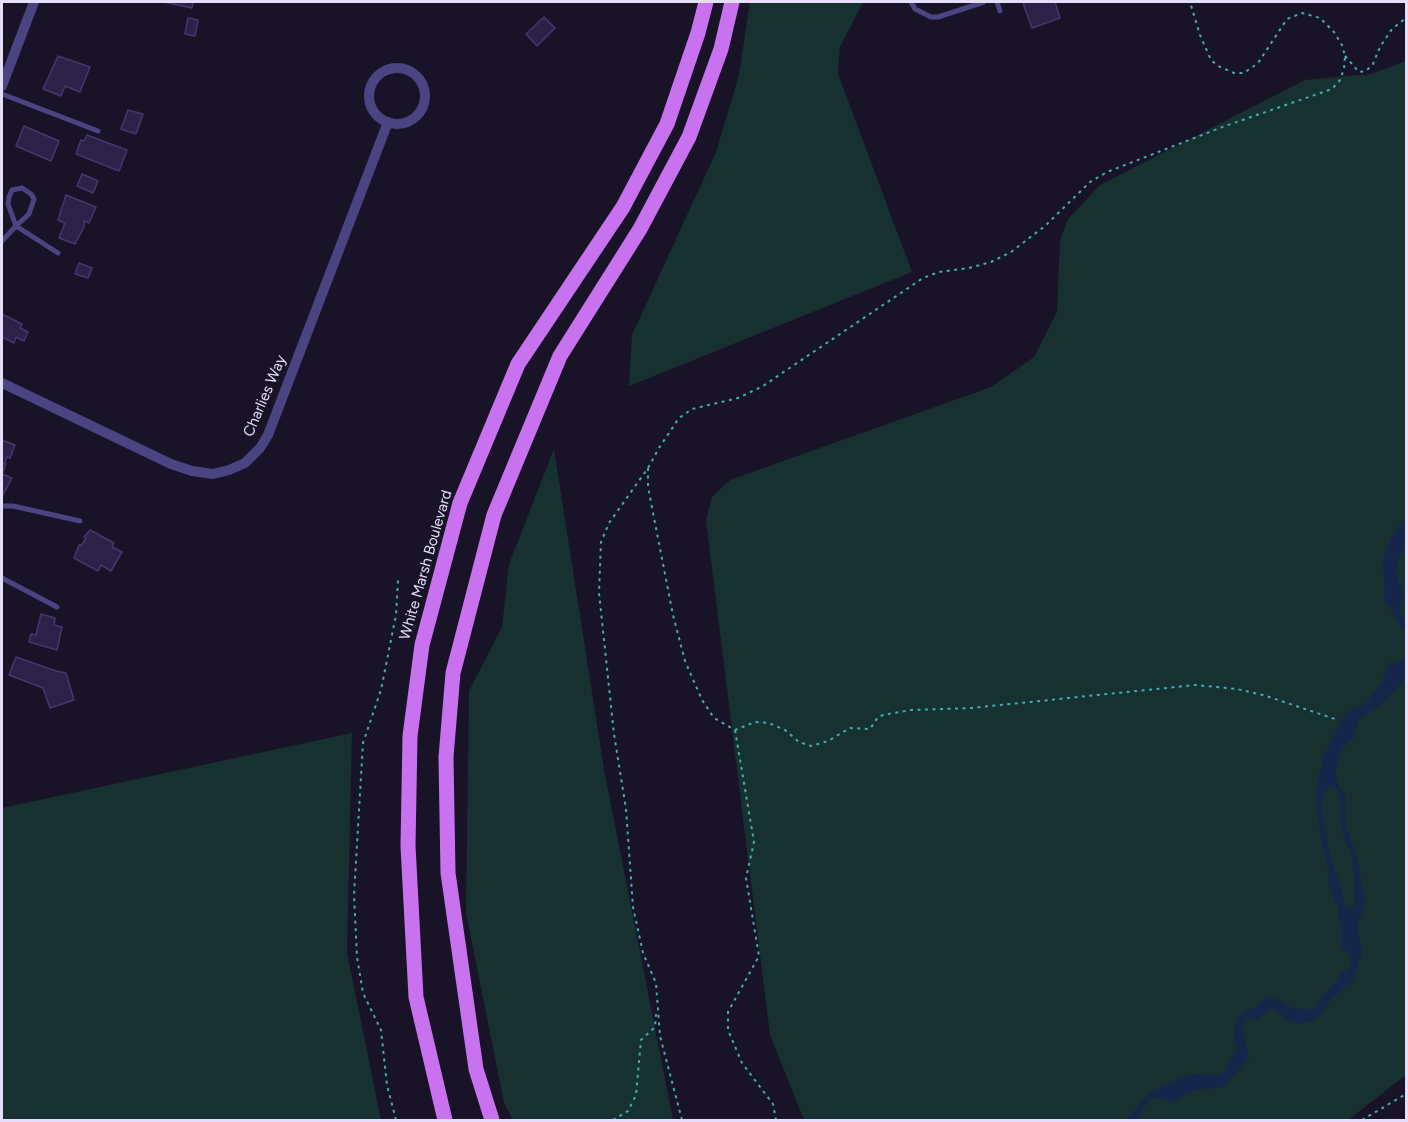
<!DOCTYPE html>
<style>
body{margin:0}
#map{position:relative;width:1408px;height:1122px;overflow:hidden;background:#191328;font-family:Figtree,sans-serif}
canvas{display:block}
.frame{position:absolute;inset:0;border:3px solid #e4defb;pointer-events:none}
</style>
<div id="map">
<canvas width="1408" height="1122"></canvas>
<div class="frame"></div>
</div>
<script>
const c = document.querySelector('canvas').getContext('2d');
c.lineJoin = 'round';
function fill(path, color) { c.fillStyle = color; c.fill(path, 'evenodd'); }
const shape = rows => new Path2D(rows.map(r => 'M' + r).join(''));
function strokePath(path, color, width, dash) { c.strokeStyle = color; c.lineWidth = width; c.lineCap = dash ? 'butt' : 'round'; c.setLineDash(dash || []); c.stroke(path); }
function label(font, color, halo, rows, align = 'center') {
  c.font = font + ' Figtree,sans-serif'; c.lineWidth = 4.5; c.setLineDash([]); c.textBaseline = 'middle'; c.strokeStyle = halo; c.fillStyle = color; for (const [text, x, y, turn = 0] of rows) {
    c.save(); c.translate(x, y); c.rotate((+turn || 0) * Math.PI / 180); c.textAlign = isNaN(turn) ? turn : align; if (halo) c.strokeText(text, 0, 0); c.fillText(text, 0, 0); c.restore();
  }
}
fill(shape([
 [750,2,863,2,840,47,838,74,912,272,629,386,632,335,716,152,739,75],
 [1406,61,1406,1075,1348,1120,804,1120,770,1035,706,520,712,497,730,480,991,387,1034,357,1057,312,1060,241,1068,219,1100,185,1305,80,1371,74],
 [554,449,604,769,673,1120,513,1120,504,1103,466,913,469,691,502,627,509,564],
 [352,733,347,953,381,1120,2,1120,2,808]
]), '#173131');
fill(shape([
 [1406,518,1406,545,1397,563,1396,575,1404,595,1399,609,1406,623,1406,634,1385,601,1383,562,1390,540,1396,529],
 [1406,657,1406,678,1379,706,1358,720,1355,737,1342,748,1336,770,1337,783,1345,794,1345,818,1347,830,1358,861,1365,901,1358,926,1362,953,1353,980,1330,1000,1321,1015,1314,1020,1303,1023,1290,1022,1274,1009,1269,1010,1257,1020,1247,1016,1243,1023,1243,1028,1249,1058,1225,1085,1221,1088,1195,1090,1172,1102,1155,1097,1150,1099,1139,1114,1138,1120,1125,1120,1152,1091,1187,1076,1197,1074,1215,1076,1223,1073,1237,1049,1233,1034,1237,1021,1242,1013,1254,1008,1265,997,1277,999,1292,1008,1314,1010,1322,996,1338,980,1341,971,1347,975,1345,969,1350,968,1351,956,1343,949,1341,943,1341,926,1337,905,1328,883,1329,875,1316,809,1316,789,1323,757,1343,717,1352,709,1367,703,1381,683,1389,663,1397,663],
 [1330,786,1338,790,1340,796,1341,825,1345,841,1353,858,1355,906,1349,909,1346,907,1331,857,1325,831,1322,809,1323,794]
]), '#15264a');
const building = shape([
 [164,2,193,2,192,8,164,2],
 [1028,2,1055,2,1060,18,1032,28,1023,3,1028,2],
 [544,17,555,28,537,46,526,34,544,17],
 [188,18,198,20,195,36,185,34,188,18],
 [58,56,90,67,80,92,65,86,61,96,43,89,58,56],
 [128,110,143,114,136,134,121,129,128,110],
 [24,126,59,141,51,161,16,146,24,126],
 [87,135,127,150,119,171,76,154,81,140,84,141,87,135],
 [82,174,98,181,93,193,77,186,82,174],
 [66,195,96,207,89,223,84,221,84,227,75,244,59,238,65,223,58,220,66,195],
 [79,263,92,268,88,278,75,274,79,263],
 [2,314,22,324,20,328,28,332,24,341,16,337,14,343,2,337,2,314],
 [2,440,15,445,10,458,7,457,4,464,6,464,2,474,12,478,3,495,2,494,2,440],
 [90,530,114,543,112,547,122,552,111,571,101,565,98,571,74,558,79,545,81,546,86,538,84,537,90,530],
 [41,614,55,618,54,625,62,627,57,650,29,642,31,634,36,635,41,614],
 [16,657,56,671,66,673,74,700,50,708,43,688,9,675,16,657]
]);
fill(building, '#2c2247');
strokePath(building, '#463670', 1.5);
strokePath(shape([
 [1345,56,1359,72,1366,71,1373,64,1380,47,1392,29,1406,18],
 [648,468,648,487,673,615,685,661,702,700,714,718,735,730,755,722,769,723,785,730,799,742,811,746,828,741,850,728,870,729,878,717,883,715,911,710,971,708,1195,685,1237,689,1263,695,1335,719],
 [735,730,754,842,746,878,759,956,728,1012,728,1030,742,1063,773,1104,776,1120],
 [396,1120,387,1085,381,1030,363,993,357,957,354,895,363,743,381,690,396,615,398,580],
 [613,1120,628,1111,636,1095,641,1040,655,1027,656,1014],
 [682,1120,660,1036,656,983,643,953,633,907,626,809,614,734,599,593,601,542,609,523,648,468,659,448,679,418,692,409,738,398,763,386,923,278,939,272,969,268,991,262,1011,252,1045,226,1090,182,1107,172,1225,126,1332,89,1340,80,1344,69,1345,56,1342,45,1334,32,1320,18,1302,13,1287,19,1258,63,1244,73,1234,73,1218,66,1211,60,1200,35,1190,2],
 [1362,1120,1406,1094]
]), '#3faeaf', 2, [3, 4.5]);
strokePath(shape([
 [911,2,915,9,931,17,938,17,984,2],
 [997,2,1000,11],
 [2,94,98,131],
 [22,188,31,194,34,199,29,214,16,226,8,204,9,197,12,190,22,188],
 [2,241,16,226,58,253],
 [2,506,13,506,80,521],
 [2,578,57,607]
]), '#4b4482', 5);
strokePath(shape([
 '369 96a28 28 0 1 1 56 0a28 28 0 1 1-56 0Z',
 [2,86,34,2],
 [2,383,171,464,192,471,213,474,229,470,245,463,260,448,268,435,388,122]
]), '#4b4482', 10);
strokePath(shape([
 [445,1120,416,997,408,846,410,736,422,645,460,503,518,364,623,207,667,124,698,33,706,2],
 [492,1120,476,1069,448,873,446,757,453,673,494,515,560,356,640,229,689,137,721,49,732,2]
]), '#c972ef', 15);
label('15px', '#e4defb', '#191328', [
 ["Charlies Way",265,396,-67],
 ["White Marsh Boulevard",426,565,-74]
]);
</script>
